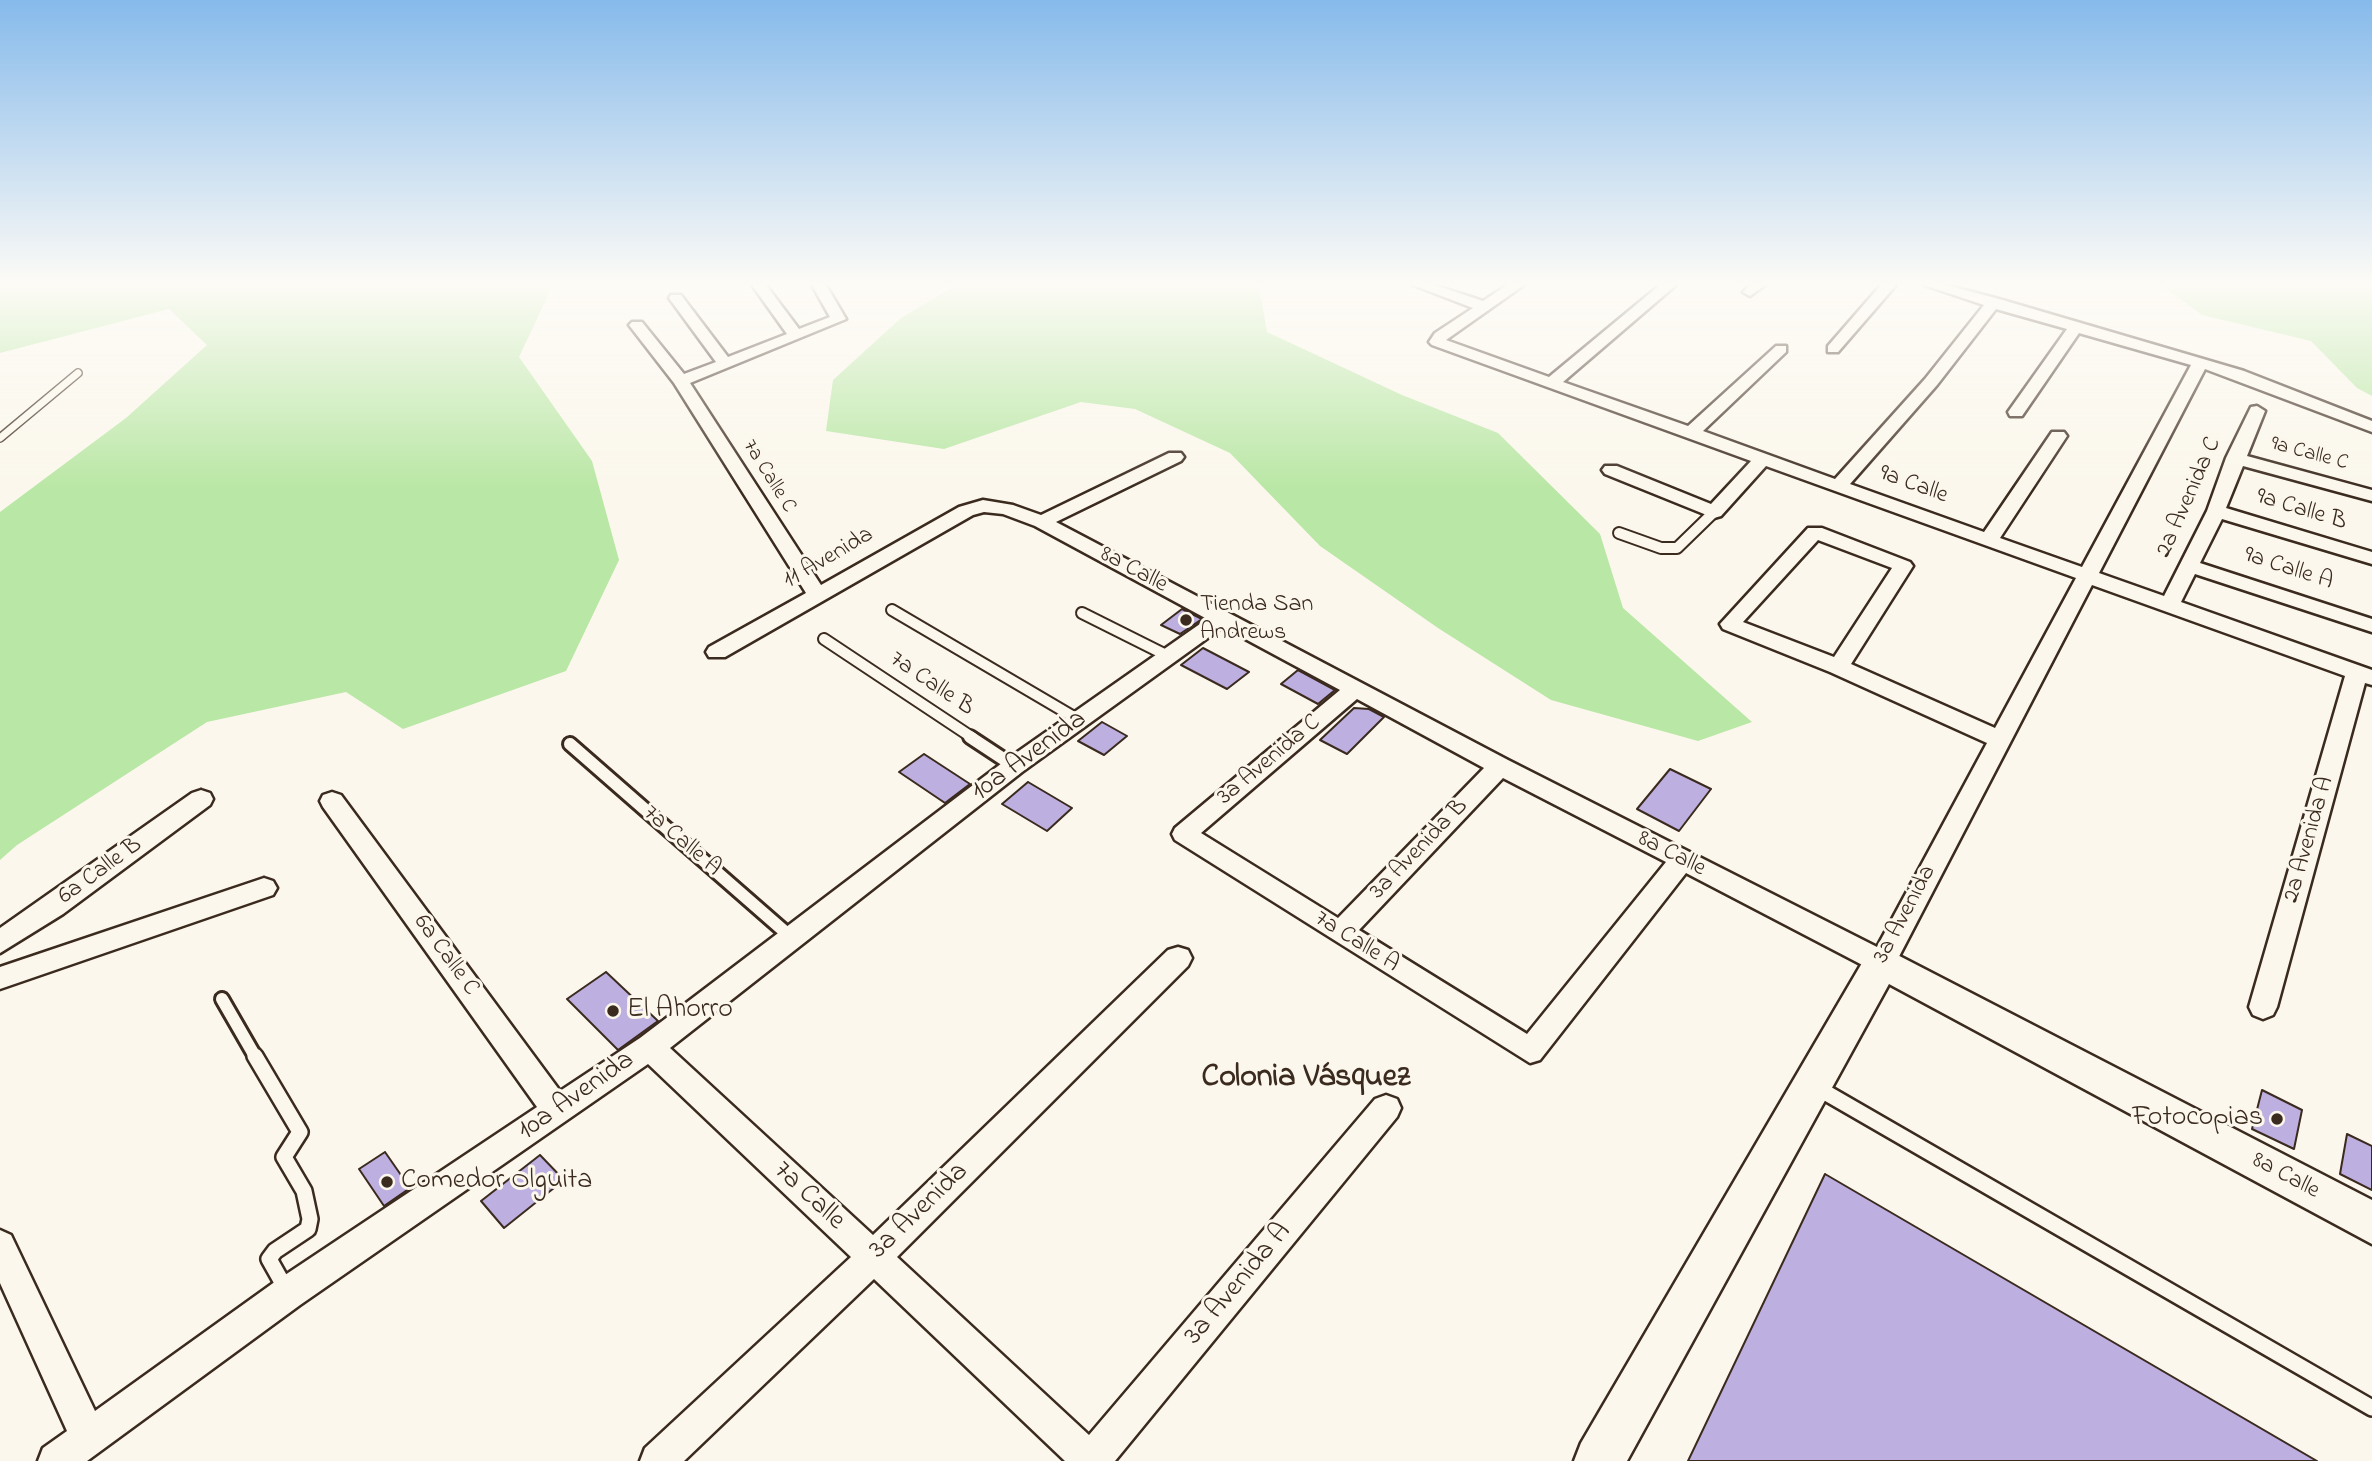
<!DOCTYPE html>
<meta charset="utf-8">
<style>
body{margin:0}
canvas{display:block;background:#fbf7ec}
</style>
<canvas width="2372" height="1461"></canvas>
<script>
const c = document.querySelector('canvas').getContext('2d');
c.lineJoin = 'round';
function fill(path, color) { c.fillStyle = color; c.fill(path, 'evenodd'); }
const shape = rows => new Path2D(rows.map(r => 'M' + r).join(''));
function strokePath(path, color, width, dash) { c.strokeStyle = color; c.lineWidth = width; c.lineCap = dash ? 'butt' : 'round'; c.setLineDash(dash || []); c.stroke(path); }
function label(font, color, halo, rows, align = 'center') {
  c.font = font + ' "Indie Flower",sans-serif'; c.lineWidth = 6; c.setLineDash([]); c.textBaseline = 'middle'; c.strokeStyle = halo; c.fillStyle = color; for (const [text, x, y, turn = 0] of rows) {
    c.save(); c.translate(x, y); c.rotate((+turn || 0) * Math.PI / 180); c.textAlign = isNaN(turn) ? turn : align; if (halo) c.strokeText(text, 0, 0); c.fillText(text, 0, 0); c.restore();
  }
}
fill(shape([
 [0,285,553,285,519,357,592,461,619,560,566,671,403,729,346,692,207,722,17,845,0,860,0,512,126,418,207,345,169,309,0,353],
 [956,285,1259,285,1267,332,1402,395,1498,433,1600,534,1623,608,1752,722,1698,741,1551,700,1438,628,1320,546,1230,453,1135,409,1081,402,944,449,826,431,833,380,901,318],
 [2161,285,2372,285,2372,396,2357,388,2311,341,2202,315]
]), '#b9e7a5');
const building = shape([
 [1182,609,1202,619,1180,634,1161,625,1182,609],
 [1203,648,1249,672,1227,689,1181,665,1203,648],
 [1298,670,1335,690,1318,704,1281,684,1298,670],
 [1354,708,1369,709,1384,717,1347,754,1320,740,1354,708],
 [1102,722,1127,736,1104,755,1078,741,1102,722],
 [924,754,970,784,945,803,899,772,924,754],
 [1670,769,1711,789,1679,831,1637,809,1670,769],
 [1028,782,1072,808,1047,831,1002,804,1028,782],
 [606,972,658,1021,618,1050,567,999,606,972],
 [2262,1090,2302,1110,2294,1149,2252,1129,2262,1090],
 [2347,1134,2372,1146,2372,1190,2340,1174,2347,1134],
 [385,1152,410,1188,384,1206,359,1169,385,1152],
 [540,1155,564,1180,504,1228,481,1201,540,1155],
 [1825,1174,2317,1461,1688,1461,1825,1174]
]);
fill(building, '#bdafe0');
strokePath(building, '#3b2a1e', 2);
const laneFar3 = shape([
 [0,438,78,373]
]);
const laneFar2 = shape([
 [1619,533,1661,548,1677,548,1714,512],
 [892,610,1079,720],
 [1082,613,1170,657],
 [824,639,973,738]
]);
const laneFar1 = shape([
 [970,737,1014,766],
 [570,744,792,938],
 [222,999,256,1058]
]);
const lane = shape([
 [255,1056,300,1132,284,1157,304,1191,310,1219,308,1229,275,1251,269,1259,287,1291],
 [1816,1087,2372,1408]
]);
const street = shape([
 [752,285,766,285,799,329,830,317,812,285,826,285,846,319,690,383,821,585,959,507,983,500,1013,505,1041,515,1169,453,1181,453,1184,457,1181,461,1056,522,1508,760,1877,947,1987,743,1830,672,1723,629,1720,624,1808,528,1822,528,1910,562,1913,566,1851,664,1995,728,2076,578,1766,466,1721,516,1714,518,1605,474,1602,470,1605,466,1617,466,1711,504,1751,461,1432,345,1429,342,1435,333,1473,308,1413,285,1434,285,1483,301,1507,285,1524,285,1446,340,1549,377,1660,285,1676,285,1563,382,1688,426,1776,346,1786,346,1786,352,1703,431,1835,479,1925,379,1984,305,1924,285,1946,285,1999,299,2244,371,2372,421,2372,432,2205,369,2099,573,2164,596,2207,511,2226,458,2251,407,2257,406,2265,411,2247,456,2372,490,2372,501,2243,466,2226,508,2372,552,2372,564,2222,519,2200,563,2372,619,2372,632,2195,574,2181,602,2372,670,2372,685,2365,683,2277,1007,2273,1015,2263,1019,2253,1015,2249,1007,2345,676,2092,585,1892,970,1882,973,1872,970,1686,873,1540,1060,1530,1063,1175,840,1172,834,1175,828,1340,690,1223,627,1022,772,670,1048,873,1235,1168,950,1178,947,1188,950,1192,958,1188,966,897,1257,1089,1435,1375,1099,1386,1095,1397,1099,1401,1108,1397,1117,1115,1461,1065,1461,874,1279,684,1461,640,1461,645,1448,851,1257,648,1064,300,1305,87,1461,38,1461,43,1448,67,1431,0,1283,0,1230,11,1235,95,1411,276,1281,537,1107,323,807,320,801,323,795,332,792,341,795,560,1091,640,1038,1006,760,1207,619,1035,526,1003,514,984,512,973,515,725,657,709,657,706,652,709,647,806,593,674,383,629,325,632,322,642,322,684,374,716,362,669,298,671,295,681,295,728,357,787,334,752,285],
 [1996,309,2067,329,2008,412,2010,416,2022,416,2079,333,2191,365,2082,567,2000,538,2067,436,2064,432,2052,432,1984,532,1850,484,1937,385,1996,309],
 [1818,540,1892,568,1834,657,1743,622,1818,540],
 [1357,699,1484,768,1338,918,1201,833,1357,699],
 [1503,778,1666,862,1527,1034,1359,930,1503,778],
 [1750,285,1765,285,1750,296,1743,292,1750,285],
 [1881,285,1896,285,1838,352,1828,352,1828,346,1881,285],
 [201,790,210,793,213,799,210,805,63,914,0,953,0,928,192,793,201,790],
 [264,878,273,881,277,888,273,895,0,989,0,967,264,878]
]);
const secondary = shape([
 [1882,947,2372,1200,2372,1244,1889,984,1627,1461,1574,1461,1581,1443,1869,951,1882,947]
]);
strokePath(laneFar3, '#3b2a1e', 10);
strokePath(laneFar2, '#3b2a1e', 14);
strokePath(laneFar1, '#3b2a1e', 18);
strokePath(lane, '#3b2a1e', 20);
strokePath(street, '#3b2a1e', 5);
strokePath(secondary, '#3b2a1e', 5);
strokePath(laneFar3, '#fbf7ec', 7);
strokePath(laneFar2, '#fbf7ec', 10);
strokePath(laneFar1, '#fbf7ec', 12);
strokePath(lane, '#fbf7ec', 15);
fill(street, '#fbf7ec');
fill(secondary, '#fbf7ec');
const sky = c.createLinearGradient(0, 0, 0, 489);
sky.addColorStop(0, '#86baeb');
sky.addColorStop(0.58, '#fdfbf6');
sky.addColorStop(1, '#fdfbf600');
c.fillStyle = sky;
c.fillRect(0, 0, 2372, 489);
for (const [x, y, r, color] of [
 [1186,620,7,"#3b2a1e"],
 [613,1011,7,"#3b2a1e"],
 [2277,1119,7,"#3b2a1e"],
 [387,1182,7,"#3b2a1e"]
]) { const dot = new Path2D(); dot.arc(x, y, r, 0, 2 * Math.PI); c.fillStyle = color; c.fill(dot); strokePath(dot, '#fbf7ec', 2.5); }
label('21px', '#3b2a1e', '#fbf7ec', [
 ["9a Calle C",2309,455,15],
 ["7a Calle C",768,477,58]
]);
label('24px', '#3b2a1e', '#fbf7ec', [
 ["9a Calle",1913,486,20],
 ["2a Avenida C",2190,498,-66],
 ["9a Calle B",2301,511,17],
 ["11 Avenida",829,559,-30],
 ["9a Calle A",2288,570,18],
 ["8a Calle",1133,571,28],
 ["7a Calle B",931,685,34],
 ["3a Avenida C",1270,761,-40],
 ["2a Avenida A",2310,840,-74],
 ["7a Calle A",681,842,41],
 ["3a Avenida B",1420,850,-46],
 ["8a Calle",1671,855,27],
 ["6a Calle B",101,872,-36],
 ["3a Avenida",1906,915,-62],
 ["7a Calle A",1356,943,32],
 ["6a Calle C",445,956,54],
 ["8a Calle",2285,1177,28]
]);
label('24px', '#3b2a1e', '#fbf7ec', [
 ["Tienda San",1200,606],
 ["Andrews",1200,634]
], 'left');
label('28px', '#3b2a1e', '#fbf7ec', [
 ["10a Avenida",1030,757,-36],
 ["10a Avenida",577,1097,-35],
 ["7a Calle",808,1197,43],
 ["3a Avenida",920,1212,-44],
 ["3a Avenida A",1239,1285,-50]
]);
label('28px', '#3b2a1e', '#fbf7ec', [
 ["El Ahorro",627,1011],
 ["Fotocopias",2263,1119,"right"],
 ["Comedor Olguita",401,1182]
], 'left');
label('bold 32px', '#3b2a1e', '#fbf7ec', [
 ["Colonia Vásquez",1306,1080]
]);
</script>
